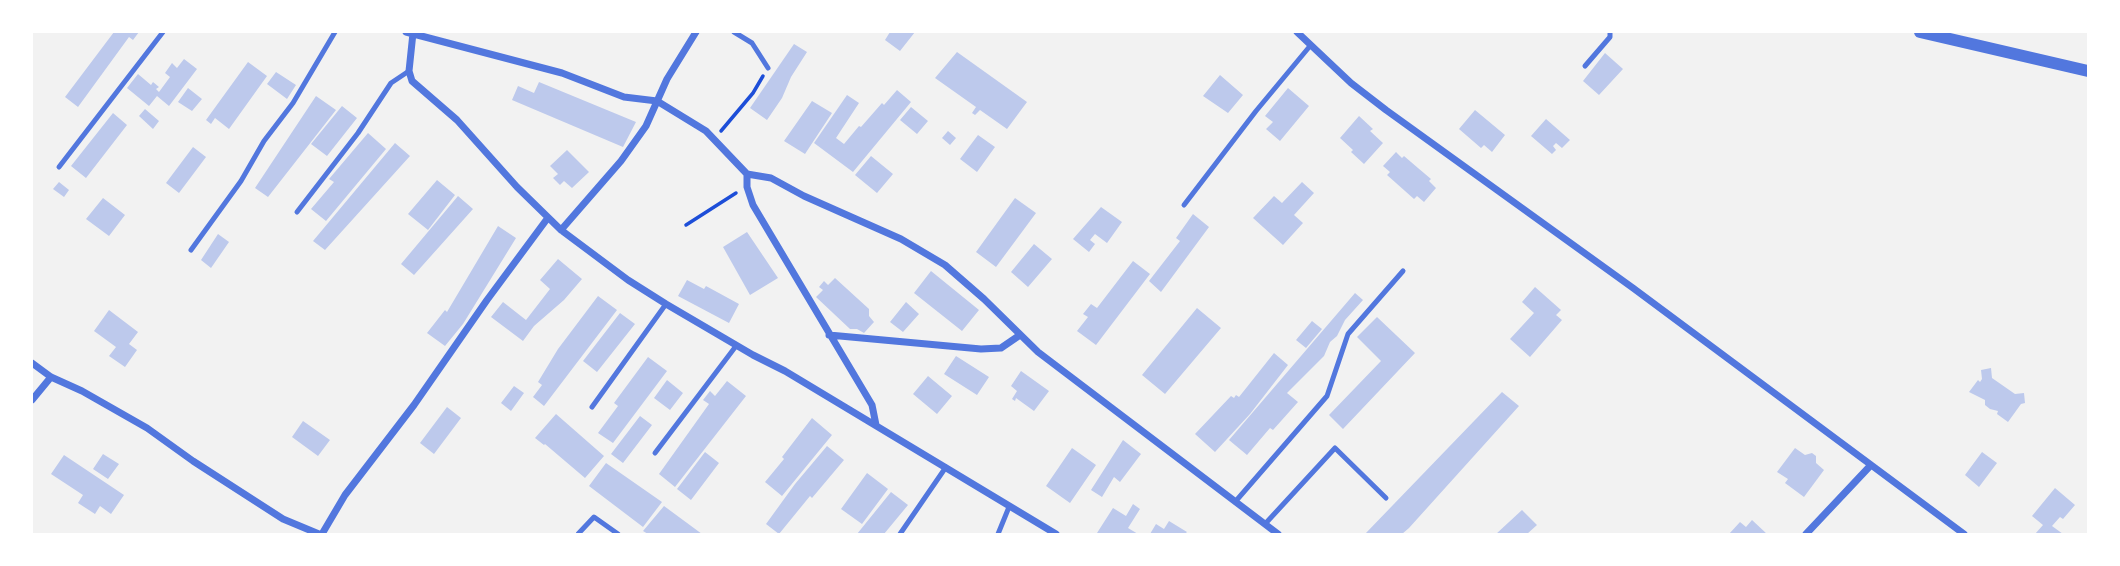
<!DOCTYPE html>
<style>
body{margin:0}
#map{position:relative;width:2120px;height:566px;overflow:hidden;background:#f2f2f2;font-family:"Exo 2",sans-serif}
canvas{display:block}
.frame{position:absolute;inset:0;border:33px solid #fff;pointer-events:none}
</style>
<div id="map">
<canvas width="2120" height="566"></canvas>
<div class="frame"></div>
</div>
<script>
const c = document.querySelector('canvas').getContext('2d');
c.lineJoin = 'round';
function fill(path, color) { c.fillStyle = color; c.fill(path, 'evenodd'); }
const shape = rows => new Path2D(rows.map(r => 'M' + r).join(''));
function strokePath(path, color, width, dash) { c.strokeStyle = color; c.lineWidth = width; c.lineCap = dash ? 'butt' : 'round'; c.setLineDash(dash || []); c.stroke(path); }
fill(shape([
 [114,32,139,32,133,40,129,37,78,107,65,97],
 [890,32,915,32,900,51,885,40],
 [794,44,807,52,791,77,782,98,767,120,750,108],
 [957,52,1027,102,1007,129,980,110,975,115,972,113,976,107,935,78],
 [1605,53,1623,69,1599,95,1583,81],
 [184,59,197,69,169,106,157,96,149,106,127,88,138,74,151,85,153,82,159,87,156,89,159,92,170,77,165,73,172,63,177,68],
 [248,62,267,76,229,129,215,118,211,124,206,120],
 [276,72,296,85,287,99,267,84],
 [1220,75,1243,95,1228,113,1203,96],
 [539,82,636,122,623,147,512,100,518,86,534,93],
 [188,88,202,99,192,111,178,102],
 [1288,88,1309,106,1280,141,1266,129,1273,122,1265,116],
 [897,90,911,102,853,172,814,143,847,95,859,103,836,138,844,144,859,126,861,127,882,103,884,105],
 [316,96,336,110,268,197,255,188],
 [812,101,832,113,805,154,784,141],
 [342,106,357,118,327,156,311,144],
 [911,107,928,121,917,134,900,120],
 [145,109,159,121,153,129,139,116],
 [1475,110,1505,135,1492,152,1484,145,1481,148,1459,129],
 [113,113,127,125,86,178,71,166],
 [1359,116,1373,129,1370,131,1383,143,1364,164,1351,152,1353,150,1340,138],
 [1546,119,1570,140,1562,148,1556,143,1553,146,1556,150,1552,154,1531,136],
 [948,131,956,138,950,145,942,138],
 [368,133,386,149,326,221,311,209,334,182,329,179],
 [978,135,995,147,977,172,960,159],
 [395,143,410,156,325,250,313,241],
 [193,147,206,157,179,193,166,183],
 [567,150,589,172,572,188,564,181,560,185,553,178,558,174,550,166],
 [1396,152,1402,158,1404,156,1418,168,1431,179,1429,181,1436,188,1424,202,1417,196,1414,199,1387,175,1390,172,1383,166],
 [871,156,893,174,877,193,855,175],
 [437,180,455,195,428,230,408,214],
 [59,182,69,190,64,197,53,189],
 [1302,182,1314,193,1294,215,1303,223,1283,245,1253,218,1274,196,1282,203],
 [458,196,473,209,414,275,401,264],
 [103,198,125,215,109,236,86,219],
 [1015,198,1036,213,996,267,976,252],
 [1101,207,1122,222,1107,243,1095,234,1090,240,1095,244,1089,252,1073,239],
 [1193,214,1209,227,1161,292,1149,281,1180,241,1176,238],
 [498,226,516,238,463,324,445,346,427,333,445,310,447,312],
 [747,232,778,278,750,295,723,247],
 [218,234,229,242,211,268,201,260],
 [1034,244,1052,259,1028,287,1011,272],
 [558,259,582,279,564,300,534,326,523,341,491,317,503,302,526,320,550,289,540,280],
 [1133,261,1150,274,1096,345,1077,331,1088,317,1083,314,1091,304,1097,308],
 [931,271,979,310,962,331,914,293],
 [835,278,869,309,869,316,874,322,864,333,857,329,850,329,816,297,823,290,819,287,824,281,828,285],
 [687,280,704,289,706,286,739,304,729,323,678,296],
 [1535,287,1561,310,1556,315,1562,320,1530,357,1510,339,1534,313,1522,302],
 [1355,293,1363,300,1345,320,1337,336,1330,342,1324,356,1287,393,1298,402,1273,430,1270,428,1247,455,1229,440],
 [598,296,617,310,544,406,533,397,542,385,538,382,558,349],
 [906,302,919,314,903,332,890,322],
 [1197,308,1221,328,1165,394,1142,375],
 [109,310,138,332,129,344,137,350,125,367,109,356,116,347,94,331],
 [620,313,635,324,597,372,583,361],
 [1377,317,1415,353,1343,429,1329,415,1381,361,1357,337],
 [1312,321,1322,329,1306,348,1296,340],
 [1274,353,1288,365,1250,414,1215,452,1195,434,1231,396,1234,398,1236,395,1239,397],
 [956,356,989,377,977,395,944,374],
 [648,357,667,371,613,443,598,433,618,406,614,403],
 [1991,368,1992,378,2015,394,2024,393,2025,403,2021,404,2008,422,1997,414,1998,411,1990,409,1985,405,1985,400,1969,392,1978,380,1980,382,1982,379,1981,370],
 [1021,371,1049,391,1034,411,1016,398,1015,401,1012,399,1017,391,1011,386],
 [928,376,952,396,937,414,913,394],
 [667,380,683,393,670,410,654,398],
 [727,381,746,396,675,487,659,474,709,404,703,400,710,391,715,396],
 [514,386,524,393,511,411,501,403],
 [1502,392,1519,406,1409,528,1402,534,1365,534],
 [447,407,461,418,434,454,420,443],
 [556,414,604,456,585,478,545,444,544,445,535,438],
 [640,416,652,425,623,463,611,454],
 [812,418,832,435,782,496,765,482,784,459,782,457],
 [303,421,330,440,318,456,292,437],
 [1123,440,1141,454,1120,482,1114,477,1102,497,1091,490],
 [827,446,844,460,812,498,810,496,779,534,766,524,795,484],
 [1072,448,1096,465,1070,503,1046,486],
 [1795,448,1805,455,1812,453,1816,456,1816,463,1824,470,1804,497,1785,483,1788,479,1777,472],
 [705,452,719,463,691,500,677,489],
 [1982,452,1997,463,1979,487,1965,475],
 [103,454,119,464,108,479,93,469],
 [64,455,124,495,111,514,100,506,95,514,78,503,83,495,51,474],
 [606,463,662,502,643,527,589,486],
 [867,473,888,489,862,524,841,509],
 [2055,488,2075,505,2063,519,2060,517,2052,526,2063,534,2035,534,2043,525,2032,516],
 [891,492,908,505,884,534,857,534],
 [1133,504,1140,509,1128,528,1138,534,1097,533,1113,508,1126,516],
 [664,506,702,534,648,534,643,531],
 [1522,510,1537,525,1527,534,1496,534],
 [1752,520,1767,534,1729,534,1740,522,1746,527],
 [1169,521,1187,532,1185,534,1150,534,1156,524,1164,529]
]), '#bdc9ec');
strokePath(shape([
 [721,131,753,93,763,76],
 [686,225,736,193]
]), '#1d4ed8', 3.5);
strokePath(shape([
 [734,32,752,43,768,68],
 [1585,66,1610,37,1610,32],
 [59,167,163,32],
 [1184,205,1256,111,1310,46],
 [297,212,358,133,391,83,409,71],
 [191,250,241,181,264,141,293,103,335,32],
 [592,407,666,304],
 [655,453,736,346],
 [1235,502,1327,396,1348,334,1403,271],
 [1265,524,1335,448,1386,498],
 [578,534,594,517,618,534],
 [900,534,946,467],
 [998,534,1009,507]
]), '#5277de', 5);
strokePath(shape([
 [406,32,562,73,624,97,657,101,706,131,747,174,771,178,804,196,901,239,945,265,984,299,1038,352,1278,534],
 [1297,32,1351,83,1386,110,1633,288,1964,534],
 [413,33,409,71,412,81,457,120,517,187,561,230,628,280,666,304,753,355,785,371,1056,534],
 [747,174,747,187,753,205,872,405,876,425],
 [561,230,621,161,646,126,667,79,696,32],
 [829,335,981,349,1001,348,1020,335],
 [32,363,51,377,82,391,147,428,193,461,283,519,319,534],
 [32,400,51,377],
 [322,534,345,495,414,405,487,300,547,219],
 [1806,534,1871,465]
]), '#5277de', 7);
strokePath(shape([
 [1920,32,2088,71]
]), '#5277de', 12);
</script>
